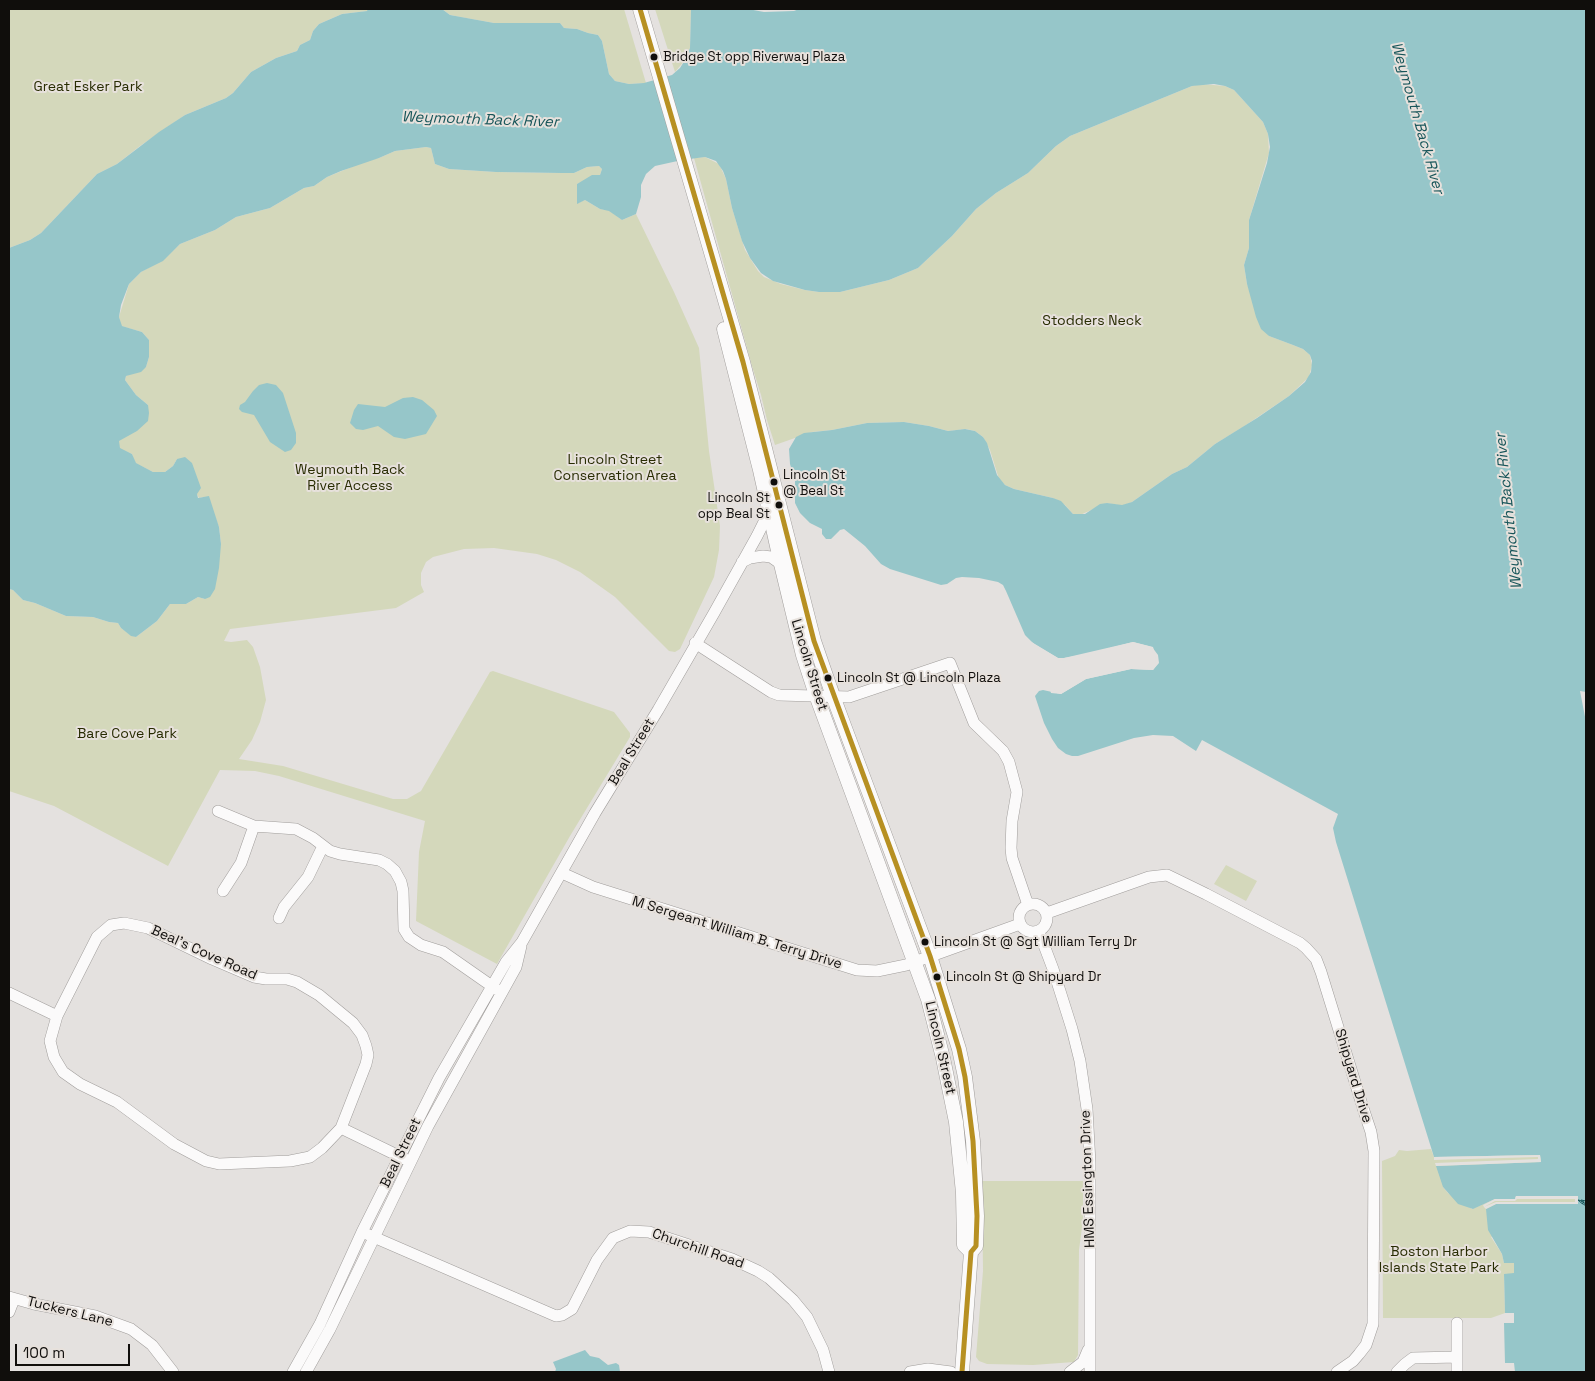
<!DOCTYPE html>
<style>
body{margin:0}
#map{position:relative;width:1595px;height:1381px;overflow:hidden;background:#e4e1df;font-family:"Space Grotesk",sans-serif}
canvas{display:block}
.frame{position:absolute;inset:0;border:10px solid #100e0c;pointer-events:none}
.scale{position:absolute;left:15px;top:1344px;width:115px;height:22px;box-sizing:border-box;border:2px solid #100e0c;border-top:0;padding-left:6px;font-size:15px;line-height:18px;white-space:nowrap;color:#100e0c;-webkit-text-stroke:4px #e7e1dc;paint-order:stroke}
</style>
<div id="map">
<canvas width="1595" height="1381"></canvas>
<div class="frame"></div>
<div class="scale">100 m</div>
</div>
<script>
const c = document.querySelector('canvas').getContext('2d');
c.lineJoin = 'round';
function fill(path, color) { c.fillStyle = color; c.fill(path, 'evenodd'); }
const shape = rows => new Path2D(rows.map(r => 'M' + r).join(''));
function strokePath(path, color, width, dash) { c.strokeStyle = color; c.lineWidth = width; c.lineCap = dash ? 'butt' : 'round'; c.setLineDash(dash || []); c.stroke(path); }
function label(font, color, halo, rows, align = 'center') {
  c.font = font + ' "Space Grotesk",sans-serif'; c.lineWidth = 4; c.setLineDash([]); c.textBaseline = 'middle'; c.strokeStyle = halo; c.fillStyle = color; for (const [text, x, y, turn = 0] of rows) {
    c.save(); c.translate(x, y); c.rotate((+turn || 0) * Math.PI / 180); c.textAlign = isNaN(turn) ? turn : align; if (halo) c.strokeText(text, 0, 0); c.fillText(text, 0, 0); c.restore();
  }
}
fill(shape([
 [9,9,368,9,368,11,342,14,319,24,313,31,310,40,300,45,297,51,276,58,251,72,233,93,226,98,185,115,140,146,117,164,97,174,41,233,30,240,9,248],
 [442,9,624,9,646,83,629,84,615,81,609,74,602,41,598,35,588,33,577,29,564,28,560,23,494,23,466,18,450,15],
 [655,9,691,9,690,48,685,60,675,72],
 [1201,84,1225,86,1234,90,1263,122,1268,134,1269,153,1249,220,1249,248,1244,265,1247,284,1269,336,1293,345,1303,349,1310,355,1312,365,1309,377,1289,396,1243,427,1215,444,1187,467,1172,474,1132,502,1122,506,1107,503,1080,515,1073,514,1065,505,1053,498,1014,489,1005,485,999,479,990,450,983,437,975,431,966,429,948,431,929,426,904,422,867,423,832,430,812,432,775,445,767,420,761,395,752,366,694,158,705,157,719,164,726,179,732,208,745,250,758,271,764,277,781,284,805,290,819,292,840,292,889,280,918,268,952,236,976,209,996,193,1028,173,1056,146,1070,136,1192,86],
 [426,147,431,148,435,164,449,169,496,172,561,173,574,173,587,167,599,166,602,169,600,175,577,184,577,203,585,200,600,209,609,210,622,220,636,214,674,292,699,348,709,451,720,526,719,550,714,577,680,649,675,652,669,651,615,597,580,572,556,560,537,554,494,548,464,549,433,557,426,562,421,573,421,585,424,592,396,608,230,629,224,641,231,642,247,640,253,647,260,667,266,700,260,722,252,740,239,759,283,766,393,799,407,799,421,791,490,672,493,671,614,712,630,733,630,737,570,836,497,964,416,921,419,852,425,821,279,776,255,771,220,770,168,866,54,806,9,791,9,589,13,590,23,600,35,603,66,616,93,617,109,622,118,623,121,628,131,635,136,637,157,621,170,604,186,604,198,597,205,599,221,544,219,527,215,517,203,497,199,498,177,459,173,466,165,472,153,472,135,463,132,454,120,449,118,441,126,436,148,405,136,395,125,380,126,376,146,367,149,357,149,340,142,332,121,326,119,317,129,284,141,272,163,260,180,244,215,230,236,217,270,208,304,188,314,186,327,177,371,159,379,158,395,151],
 [1226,865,1257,881,1246,901,1214,884],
 [1431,1149,1434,1157,1540,1155,1541,1162,1443,1187,1448,1193,1472,1209,1495,1199,1578,1196,1578,1204,1491,1237,1502,1254,1504,1263,1514,1263,1515,1274,1504,1274,1505,1313,1491,1318,1383,1318,1382,1161,1395,1156,1399,1150,1407,1151],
 [982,1181,1083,1181,1083,1220,1079,1250,1078,1355,1074,1362,1033,1365,987,1364,979,1361,976,1357,983,1271]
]), '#d4d8bb');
fill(shape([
 [368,9,442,9,450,15,494,23,560,23,564,28,577,29,588,33,598,35,602,41,609,74,615,81,629,84,644,83,672,75,680,68,685,60,690,48,691,9,748,9,764,12,794,11,799,9,1586,9,1586,692,1580,691,1586,722,1586,1372,1515,1372,1514,1363,1505,1363,1504,1323,1514,1323,1514,1313,1505,1313,1504,1274,1514,1273,1514,1263,1504,1263,1502,1254,1488,1230,1486,1209,1496,1204,1577,1204,1577,1196,1516,1196,1515,1199,1495,1199,1473,1209,1458,1204,1443,1187,1436,1166,1541,1162,1540,1155,1434,1157,1336,842,1333,828,1338,814,1202,740,1196,751,1173,736,1153,735,1134,738,1078,756,1072,756,1066,754,1058,748,1052,739,1044,723,1035,696,1039,691,1043,690,1061,694,1086,679,1131,669,1153,670,1158,663,1153,647,1133,642,1087,654,1064,658,1058,658,1034,644,1025,635,1006,591,1003,585,998,582,979,578,962,577,956,578,947,584,941,585,890,569,881,564,865,546,844,529,840,530,831,539,826,539,822,534,822,529,810,523,800,513,795,503,795,480,790,464,789,449,796,437,804,433,832,430,867,423,904,422,929,426,948,431,965,429,975,431,983,437,987,443,997,475,1005,485,1014,489,1053,498,1061,501,1073,514,1085,514,1100,504,1107,503,1122,505,1132,502,1172,474,1187,467,1215,444,1257,418,1289,396,1305,382,1311,372,1312,361,1310,355,1303,349,1293,345,1269,336,1261,329,1256,317,1247,284,1244,265,1249,248,1249,220,1267,163,1270,147,1268,134,1263,122,1234,90,1225,86,1214,84,1192,86,1070,136,1056,146,1028,173,996,193,976,209,952,236,918,268,889,280,840,292,819,292,805,290,773,281,761,273,750,258,742,241,732,208,726,179,723,171,716,161,705,157,682,160,655,166,646,174,641,185,641,197,636,214,622,220,609,211,600,209,585,200,577,204,577,184,592,175,600,175,602,169,599,166,587,167,574,173,561,173,496,172,449,169,435,164,431,148,426,147,395,151,379,158,341,171,327,177,314,186,304,188,270,208,236,217,215,230,180,244,163,261,141,272,129,284,121,305,119,317,122,326,142,332,149,340,149,357,146,367,141,372,126,376,125,380,136,395,148,405,149,413,148,421,137,431,119,441,120,448,132,454,136,463,153,472,165,472,173,466,177,459,185,457,192,463,201,488,197,494,198,498,209,496,219,527,221,544,219,568,215,589,210,597,205,599,198,597,186,604,170,604,157,621,136,637,131,636,121,628,118,623,109,622,93,617,66,616,35,603,23,600,13,590,9,589,9,248,30,240,41,233,97,174,117,164,159,132,185,115,226,98,233,93,251,72,276,58,297,51,300,45,310,40,313,31,319,24,342,14,367,11],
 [267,383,276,385,283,393,296,433,296,443,291,450,285,452,270,442,254,415,242,412,239,409,240,405,245,402,253,391,259,385],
 [413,397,422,400,434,410,437,416,426,434,405,439,394,437,378,426,363,430,356,429,350,423,354,410,358,404,385,407,403,398],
 [585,1350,590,1356,599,1358,608,1365,616,1363,619,1365,620,1372,555,1372,556,1369,553,1362]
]), '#96c6c9');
fill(shape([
 [1030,641,1058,658,1064,658,1133,642,1152,647,1158,655,1159,663,1153,670,1131,669,1086,679,1061,694,1051,693,1050,689,1060,691,1085,677,1131,666,1152,668,1156,663,1155,656,1151,649,1133,644,1088,656,1065,661,1058,660,1033,646],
 [1540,1155,1541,1162,1436,1166,1435,1163,1538,1159,1538,1157,1434,1160,1434,1157],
 [1516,1196,1578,1196,1578,1204,1496,1204,1486,1209,1484,1207,1496,1202,1575,1202,1575,1199,1517,1199,1515,1201,1495,1201,1484,1207,1483,1205,1495,1199,1515,1199]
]), '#e4e1df');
strokePath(shape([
 [1578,1200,1586,1207],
 [1578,1200,1586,1202],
 [1581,1200,1586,1201],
 [1581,1201,1586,1204],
 [1582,1203,1586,1206]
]), '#175559', 1, [6, 5]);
const minor = shape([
 [742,562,750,558,763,556,771,557,781,564],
 [695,643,771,692,779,695,849,697,950,663,974,723,1003,751,1009,762,1017,792,1012,821,1011,848,1012,858,1028,905],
 [218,811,254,826,296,829,313,838,330,851,340,854,379,860,387,864,395,871,401,882,403,891,404,929,409,937,421,945,443,952,496,989],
 [562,873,593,887,857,970,877,971,906,965,1020,924],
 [223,891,241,863,254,826],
 '1019 918a14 14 0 1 1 28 0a14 14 0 1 1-28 0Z',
 [1047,913,1149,877,1167,875,1206,894,1300,943,1306,948,1316,959,1321,972,1363,1108,1371,1132,1374,1151,1373,1324,1366,1345,1359,1354,1353,1361,1337,1372],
 [279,918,284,907,308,877,323,846],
 [124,923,148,928,212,959,254,977,266,979,287,979,297,982,319,995,353,1023,362,1035,366,1046,368,1055,366,1064,341,1128,322,1148,310,1157,290,1161,219,1164,206,1161,174,1144,117,1102,80,1084,63,1072,54,1057,50,1041,57,1016,97,937,111,925,124,923],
 [1039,932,1053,969,1072,1029,1080,1061,1087,1109,1090,1163,1090,1372],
 [9,993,57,1016],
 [341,1128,405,1159],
 [362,1232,556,1316,562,1315,572,1309,597,1260,613,1238,630,1231,649,1232,732,1259,758,1271,769,1278,793,1300,807,1317,823,1350,829,1372],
 [9,1297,34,1304,95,1316,131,1329,152,1345,173,1372],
 [9,1312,14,1299],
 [293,1372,320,1324,362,1232,439,1078,506,962,522,942,595,813,658,710,714,613,757,536,764,522,766,506],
 [306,1372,330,1329,428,1126,516,967,521,946],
 [910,1372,928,1369,951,1372],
 [1070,1372,1083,1362,1088,1350],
 [1397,1372,1405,1364,1413,1358,1457,1357],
 [1457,1372,1457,1323]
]);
const major = shape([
 [640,9,743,362,814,641,833,696,930,956,959,1049,965,1077,973,1141,977,1216,976,1246,971,1252,962,1372],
 [724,329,760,470,781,564,803,655,816,695,928,999,943,1058,956,1122,963,1193,964,1245,971,1252]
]);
strokePath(minor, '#a09d9b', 12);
strokePath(major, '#a09d9b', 15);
strokePath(minor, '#fbfafa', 11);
strokePath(major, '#fbfafa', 14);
strokePath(shape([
 [640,9,743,362,814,641,930,956,959,1049,965,1077,973,1141,977,1216,976,1246,971,1252,962,1372]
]), '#b79022', 5);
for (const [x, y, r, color] of [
 [654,57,4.5,"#100e0c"],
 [774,482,4.5,"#100e0c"],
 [779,505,4.5,"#100e0c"],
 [828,678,4.5,"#100e0c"],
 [925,942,4.5,"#100e0c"],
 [937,977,4.5,"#100e0c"]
]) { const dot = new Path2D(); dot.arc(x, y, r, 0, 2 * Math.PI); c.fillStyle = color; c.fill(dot); strokePath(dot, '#e7e1dc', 2); }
label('13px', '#100e0c', '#e7e1dc', [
 ["Bridge St opp Riverway Plaza",663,57],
 ["Lincoln St",783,475],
 ["@ Beal St",783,491],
 ["Lincoln St",770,498,"right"],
 ["opp Beal St",770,514,"right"],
 ["Lincoln St @ Lincoln Plaza",837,678],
 ["Lincoln St @ Sgt William Terry Dr",934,942],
 ["Lincoln St @ Shipyard Dr",946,977]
], 'left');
label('14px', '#282c02', '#e7e1dc', [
 ["Great Esker Park",88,87],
 ["Stodders Neck",1092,321],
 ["Lincoln Street",615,460],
 ["Conservation Area",615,476],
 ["Weymouth Back",350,470],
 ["River Access",350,486],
 ["Bare Cove Park",127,734],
 ["Boston Harbor",1439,1252],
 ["Islands State Park",1439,1268]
]);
label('14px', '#100e0c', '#e7e1dc', [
 ["Lincoln Street",809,665,73],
 ["Beal Street",632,752,-59],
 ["M Sergeant William B. Terry Drive",737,933,17],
 ["Beal's Cove Road",204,953,24],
 ["Lincoln Street",940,1048,77],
 ["Shipyard Drive",1353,1076,73],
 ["Beal Street",401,1153,-64],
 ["HMS Essington Drive",1088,1179,-92],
 ["Churchill Road",698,1249,19],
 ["Tuckers Lane",70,1312,14]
]);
label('italic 15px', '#175559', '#e7e1dc', [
 ["Weymouth Back River",1417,118,74],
 ["Weymouth Back River",480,120,2],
 ["Weymouth Back River",1509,511,-96]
]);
</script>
